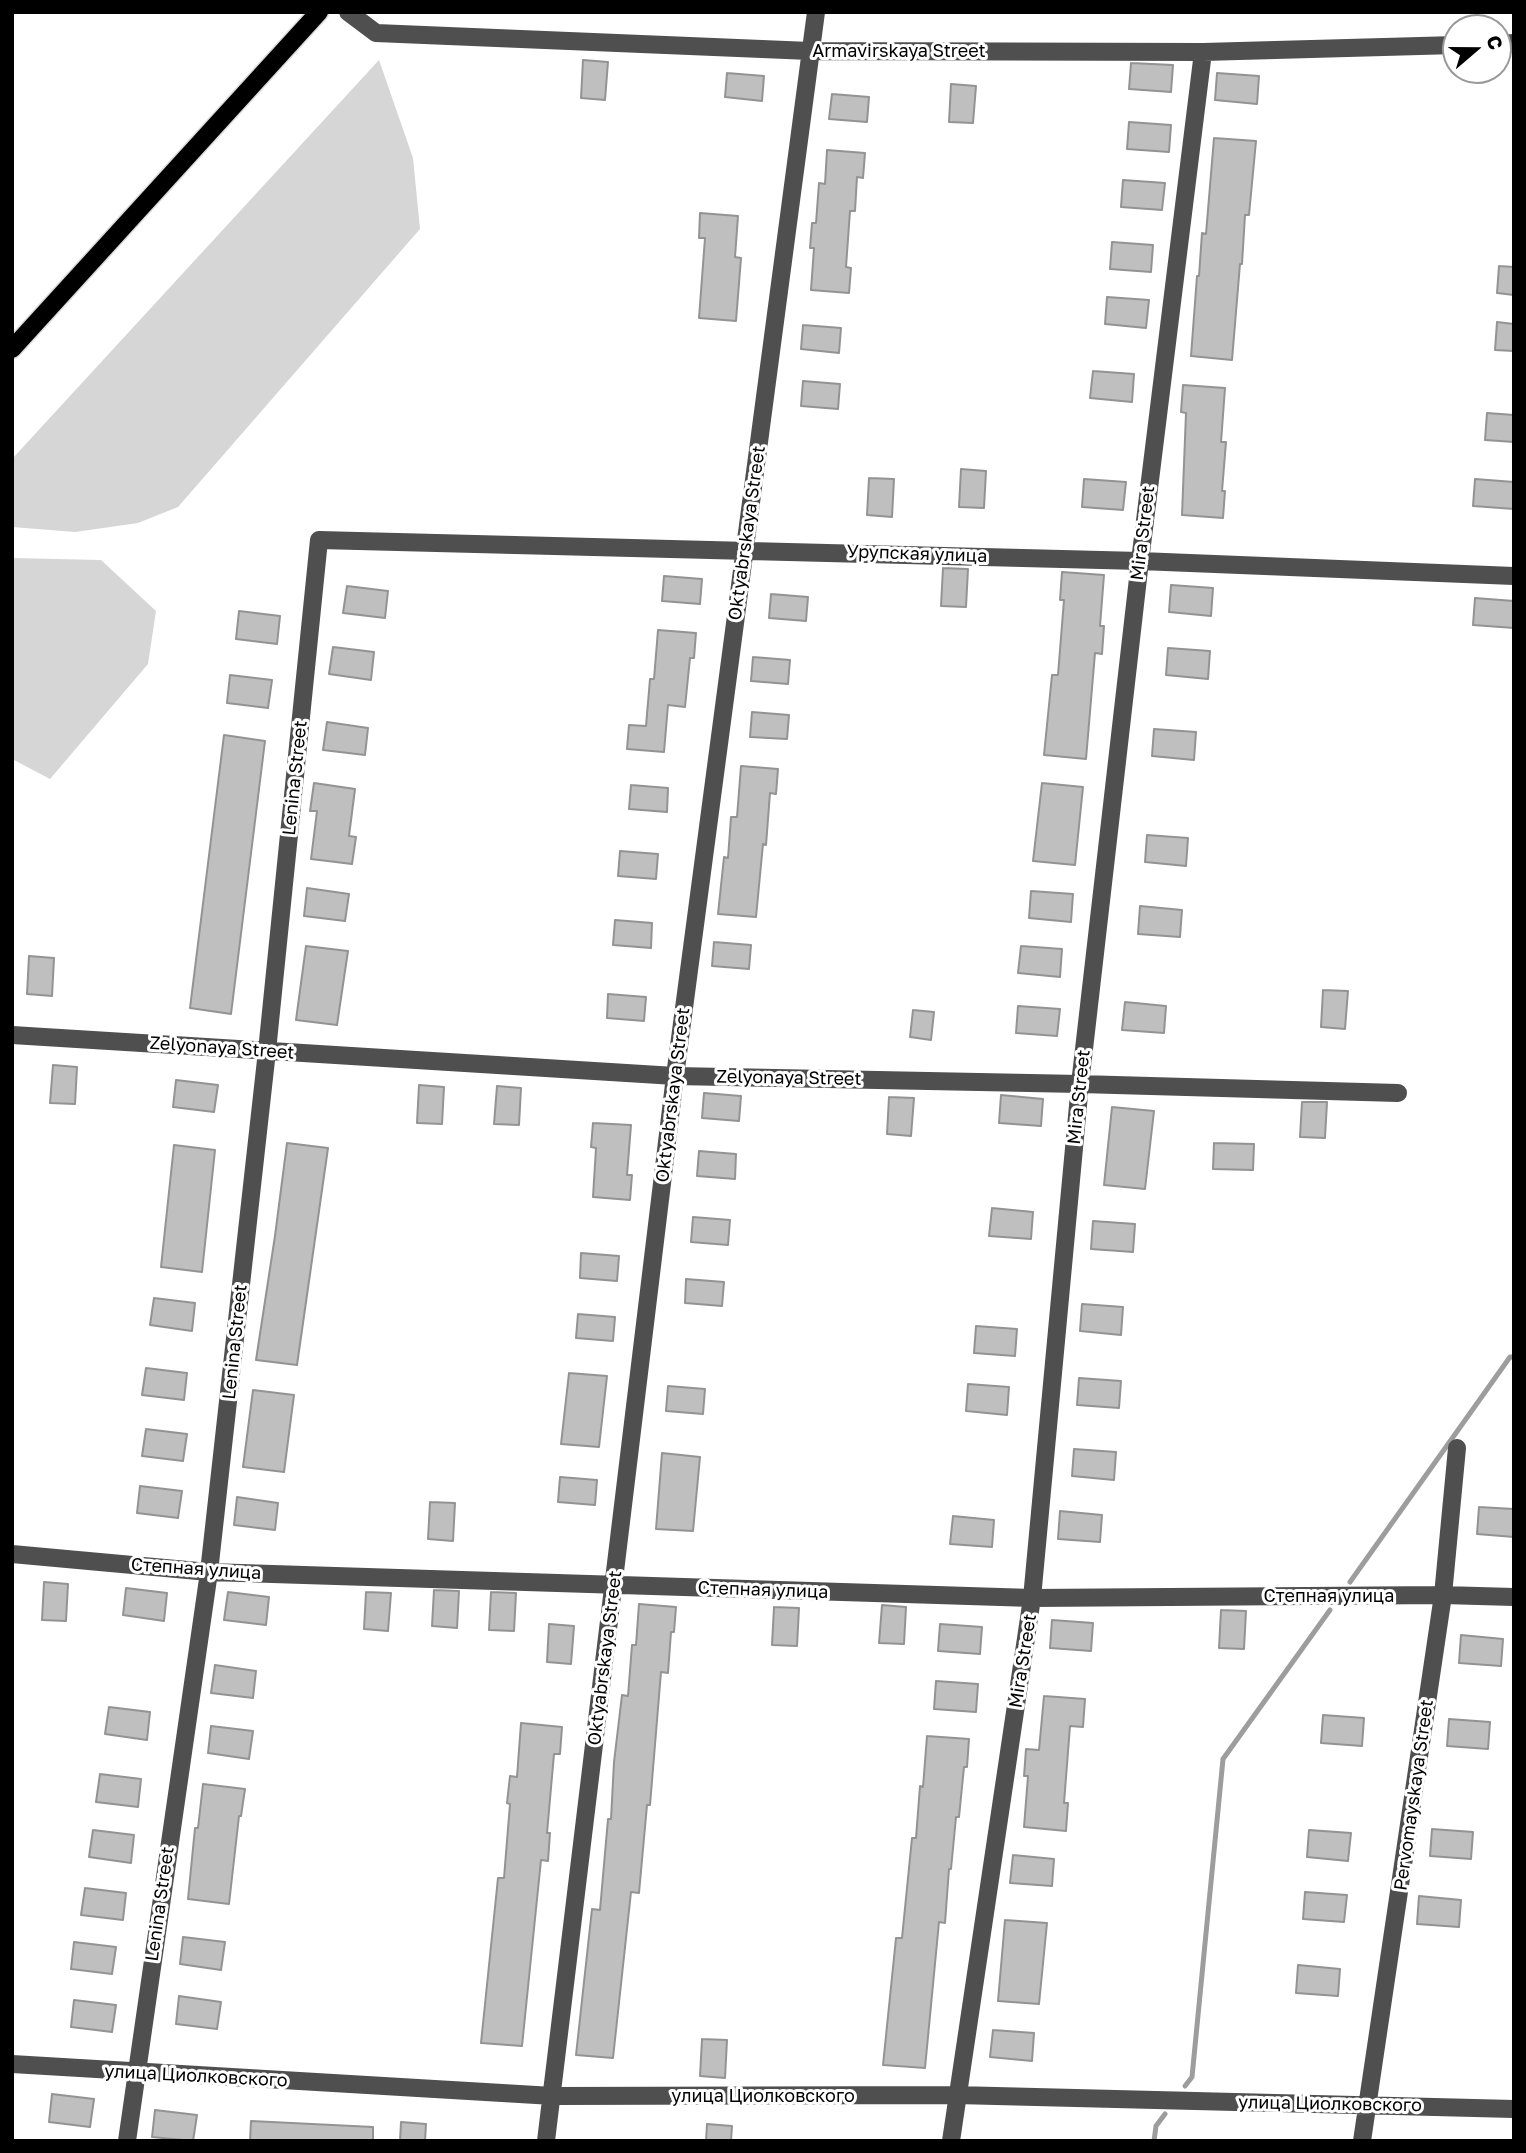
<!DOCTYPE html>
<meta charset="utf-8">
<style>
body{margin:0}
#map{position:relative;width:1526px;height:2153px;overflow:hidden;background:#fff;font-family:"Golos Text",sans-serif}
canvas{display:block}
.frame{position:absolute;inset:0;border:14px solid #000;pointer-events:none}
.north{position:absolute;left:1442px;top:14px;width:70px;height:70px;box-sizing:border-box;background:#fff;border:2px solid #999;border-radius:50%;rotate:70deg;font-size:19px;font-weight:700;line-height:28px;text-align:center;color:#000}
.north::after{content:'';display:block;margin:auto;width:24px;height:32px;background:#000;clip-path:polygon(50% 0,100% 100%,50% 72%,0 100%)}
</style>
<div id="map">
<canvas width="1526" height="2153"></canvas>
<div class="frame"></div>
<div class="north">С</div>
</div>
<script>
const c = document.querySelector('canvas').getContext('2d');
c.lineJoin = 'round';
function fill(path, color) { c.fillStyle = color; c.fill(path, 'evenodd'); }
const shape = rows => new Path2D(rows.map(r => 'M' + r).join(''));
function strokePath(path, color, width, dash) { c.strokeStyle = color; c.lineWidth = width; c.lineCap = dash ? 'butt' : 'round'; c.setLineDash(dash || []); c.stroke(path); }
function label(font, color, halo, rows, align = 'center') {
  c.font = font + ' "Golos Text",sans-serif'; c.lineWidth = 6; c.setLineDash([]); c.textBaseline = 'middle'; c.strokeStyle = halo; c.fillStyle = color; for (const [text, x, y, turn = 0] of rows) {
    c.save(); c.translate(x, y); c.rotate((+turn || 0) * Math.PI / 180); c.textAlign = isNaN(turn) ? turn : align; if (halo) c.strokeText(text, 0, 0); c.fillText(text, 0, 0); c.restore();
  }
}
fill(shape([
 [379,60,413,158,420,229,178,507,138,523,75,532,12,527,12,459],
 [12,558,101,560,156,611,148,664,50,779,12,759]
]), '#d6d6d6');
strokePath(shape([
 [1350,1582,1510,1357,1514,1357],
 [1185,2086,1192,2077,1223,1759,1330,1610],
 [1154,2141,1156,2126,1165,2114]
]), '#9d9d9d', 5);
const building = shape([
 [583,60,608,62,605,100,581,98,583,60],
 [1131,63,1173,65,1171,92,1129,89,1131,63],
 [727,73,764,76,762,101,725,97,727,73],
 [1217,73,1259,76,1257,104,1215,100,1217,73],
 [951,84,976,86,973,123,949,122,951,84],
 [832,94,869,97,867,122,829,119,832,94],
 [1129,122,1171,125,1169,152,1127,149,1129,122],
 [1214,138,1256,141,1249,215,1245,215,1242,264,1240,264,1232,360,1191,356,1197,276,1199,276,1202,233,1206,234,1214,138],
 [827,150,865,153,863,178,857,177,855,211,850,211,846,267,851,268,849,293,811,290,814,248,810,248,812,223,816,223,819,183,825,184,827,150],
 [1123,180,1165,183,1162,210,1121,207,1123,180],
 [700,213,738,216,735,257,741,258,736,321,699,318,705,238,699,238,700,213],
 [1112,242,1153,245,1151,272,1110,269,1112,242],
 [1499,266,1514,267,1514,295,1497,293,1499,266],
 [1107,297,1149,300,1146,328,1105,324,1107,297],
 [1497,322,1514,324,1514,351,1495,350,1497,322],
 [803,325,841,328,839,353,801,349,803,325],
 [1093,371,1134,374,1132,402,1090,398,1093,371],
 [803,381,840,384,838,409,801,406,803,381],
 [1183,385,1225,388,1221,442,1226,442,1222,491,1225,491,1223,518,1182,515,1186,413,1181,412,1183,385],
 [1487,413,1514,415,1514,442,1485,440,1487,413],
 [961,469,986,471,984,508,959,507,961,469],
 [869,478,894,479,892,517,867,515,869,478],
 [1084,479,1126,482,1123,510,1082,507,1084,479],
 [1475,479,1514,482,1514,509,1473,506,1475,479],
 [943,568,968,569,966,607,941,606,943,568],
 [1062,572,1104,575,1100,626,1104,626,1102,654,1095,653,1086,759,1044,755,1052,675,1058,675,1064,600,1060,600,1062,572],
 [664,576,702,579,700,604,662,601,664,576],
 [1171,585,1213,588,1211,616,1169,612,1171,585],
 [347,586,388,591,385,618,343,613,347,586],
 [771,594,808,597,806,621,769,618,771,594],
 [1475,598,1514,601,1514,628,1473,625,1475,598],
 [239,611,280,616,277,644,236,639,239,611],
 [658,630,696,633,694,658,690,658,685,707,668,705,664,752,627,749,629,725,646,726,650,679,654,679,658,630],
 [333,647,374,652,371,680,329,674,333,647],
 [1168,648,1210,651,1208,679,1166,675,1168,648],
 [753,657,790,660,788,684,751,681,753,657],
 [230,675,272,680,268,708,227,703,230,675],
 [752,712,789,715,787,739,750,737,752,712],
 [327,722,368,728,365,755,323,750,327,722],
 [1154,729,1196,732,1194,760,1152,756,1154,729],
 [224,735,265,741,231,1014,190,1008,224,735],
 [741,766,778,769,776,794,770,793,766,845,763,844,756,917,718,914,724,857,728,858,731,817,737,817,741,766],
 [314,783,355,789,349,836,356,837,352,864,311,859,317,811,310,811,314,783],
 [1042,783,1083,787,1075,865,1033,861,1042,783],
 [631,785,668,788,667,812,629,809,631,785],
 [1147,835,1188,838,1186,866,1145,862,1147,835],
 [620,851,658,854,656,879,618,876,620,851],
 [307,888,349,894,345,921,304,916,307,888],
 [1031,891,1073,894,1071,922,1029,918,1031,891],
 [1140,906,1182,910,1180,937,1138,934,1140,906],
 [615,920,652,923,651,948,613,945,615,920],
 [714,942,751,945,749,969,712,966,714,942],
 [306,946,348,951,337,1025,296,1020,306,946],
 [1021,946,1062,949,1060,977,1018,973,1021,946],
 [29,956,54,958,52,996,27,994,29,956],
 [1323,990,1348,991,1345,1029,1321,1027,1323,990],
 [608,994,646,997,644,1021,607,1018,608,994],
 [1125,1002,1166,1006,1164,1033,1122,1030,1125,1002],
 [1018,1006,1060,1009,1057,1036,1016,1033,1018,1006],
 [913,1010,934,1012,931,1040,910,1037,913,1010],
 [53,1065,77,1067,75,1104,50,1103,53,1065],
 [176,1080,218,1085,214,1112,173,1107,176,1080],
 [419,1085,444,1087,442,1124,417,1123,419,1085],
 [497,1086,521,1088,519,1125,494,1124,497,1086],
 [704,1093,741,1096,739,1121,702,1118,704,1093],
 [1001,1095,1043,1099,1041,1126,999,1123,1001,1095],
 [889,1097,914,1098,911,1136,887,1134,889,1097],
 [1302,1102,1327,1102,1325,1138,1300,1137,1302,1102],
 [1112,1107,1154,1111,1145,1189,1104,1185,1112,1107],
 [593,1123,631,1125,627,1175,632,1175,630,1200,593,1197,596,1148,591,1147,593,1123],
 [287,1143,328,1148,297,1365,256,1360,275,1236,287,1143],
 [1214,1143,1254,1144,1253,1170,1213,1169,1214,1143],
 [174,1145,215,1150,202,1272,161,1267,174,1145],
 [699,1151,736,1154,735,1179,697,1176,699,1151],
 [992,1208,1033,1212,1031,1239,989,1236,992,1208],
 [693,1217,730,1220,728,1245,691,1242,693,1217],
 [1093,1221,1135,1224,1133,1252,1091,1249,1093,1221],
 [581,1253,619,1256,617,1281,580,1278,581,1253],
 [686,1279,724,1282,722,1306,685,1303,686,1279],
 [154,1298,195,1303,192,1331,150,1325,154,1298],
 [1082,1304,1123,1307,1121,1335,1080,1331,1082,1304],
 [578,1314,615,1317,613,1341,576,1338,578,1314],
 [976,1326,1017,1329,1015,1356,974,1353,976,1326],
 [146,1368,187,1373,184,1400,142,1395,146,1368],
 [569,1373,607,1376,599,1447,561,1444,569,1373],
 [1079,1378,1121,1381,1119,1408,1077,1405,1079,1378],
 [968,1384,1009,1387,1007,1415,966,1411,968,1384],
 [668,1386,705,1389,703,1414,666,1411,668,1386],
 [253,1390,294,1395,284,1472,243,1467,253,1390],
 [146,1429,187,1434,183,1461,142,1456,146,1429],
 [1074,1449,1116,1452,1114,1480,1072,1476,1074,1449],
 [662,1453,700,1457,693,1531,656,1529,662,1453],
 [560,1477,597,1480,595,1505,558,1502,560,1477],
 [140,1486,182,1491,178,1518,137,1513,140,1486],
 [237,1497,278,1503,275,1530,234,1525,237,1497],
 [430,1502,455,1503,453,1541,428,1539,430,1502],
 [1479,1507,1514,1509,1514,1537,1477,1534,1479,1507],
 [1060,1511,1102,1515,1100,1542,1058,1539,1060,1511],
 [953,1516,994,1520,992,1547,950,1544,953,1516],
 [44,1582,68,1584,66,1621,42,1620,44,1582],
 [126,1588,167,1593,164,1621,123,1615,126,1588],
 [434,1590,459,1591,457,1628,432,1626,434,1590],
 [228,1592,269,1597,266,1625,224,1620,228,1592],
 [366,1592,391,1593,388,1631,364,1629,366,1592],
 [491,1592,516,1593,514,1631,489,1630,491,1592],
 [639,1604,676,1607,674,1632,671,1632,668,1673,661,1672,650,1805,647,1805,639,1893,631,1892,613,2058,576,2055,592,1909,600,1910,608,1819,611,1819,614,1762,622,1695,628,1696,632,1645,636,1645,639,1604],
 [882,1605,906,1607,904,1644,879,1643,882,1605],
 [774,1607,799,1608,797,1646,772,1645,774,1607],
 [1221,1610,1246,1611,1244,1649,1219,1648,1221,1610],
 [1052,1620,1093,1623,1091,1651,1050,1648,1052,1620],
 [549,1624,574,1626,571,1664,547,1662,549,1624],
 [940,1624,982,1627,980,1654,938,1651,940,1624],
 [1461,1635,1503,1639,1501,1666,1459,1663,1461,1635],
 [215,1665,256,1671,253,1698,211,1693,215,1665],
 [936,1681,978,1684,976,1712,934,1709,936,1681],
 [1044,1696,1085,1699,1083,1727,1070,1726,1064,1803,1068,1803,1066,1831,1024,1827,1028,1776,1024,1776,1026,1749,1039,1750,1044,1696],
 [109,1707,150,1712,147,1740,105,1734,109,1707],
 [1323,1715,1364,1718,1362,1746,1321,1743,1323,1715],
 [1449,1719,1490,1722,1488,1749,1447,1746,1449,1719],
 [521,1723,562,1727,560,1754,554,1754,547,1833,550,1833,548,1861,541,1860,522,2046,481,2043,498,1878,504,1878,510,1804,507,1803,510,1776,517,1777,521,1723],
 [211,1726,253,1731,249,1759,208,1753,211,1726],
 [927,1736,969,1739,967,1767,964,1767,959,1817,956,1817,951,1869,949,1869,945,1923,939,1922,925,2068,883,2065,896,1938,902,1938,912,1838,916,1838,920,1786,923,1787,927,1736],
 [100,1774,141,1779,138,1807,96,1802,100,1774],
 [203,1784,245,1789,241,1816,239,1816,229,1904,188,1899,195,1828,198,1828,203,1784],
 [1432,1829,1473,1832,1471,1859,1430,1856,1432,1829],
 [93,1830,134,1835,131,1863,89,1857,93,1830],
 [1309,1830,1351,1833,1348,1861,1307,1857,1309,1830],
 [1013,1855,1054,1859,1052,1886,1010,1883,1013,1855],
 [85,1888,126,1893,123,1920,81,1915,85,1888],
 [1305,1892,1347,1895,1344,1922,1303,1919,1305,1892],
 [1419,1896,1461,1900,1459,1927,1417,1924,1419,1896],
 [1005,1920,1047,1923,1039,2004,998,2001,1005,1920],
 [183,1937,225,1942,221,1970,180,1964,183,1937],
 [74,1942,116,1947,112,1974,71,1969,74,1942],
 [1298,1965,1340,1969,1338,1996,1296,1993,1298,1965],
 [179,1996,221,2002,217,2029,176,2024,179,1996],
 [74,2000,116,2005,112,2032,71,2027,74,2000],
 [993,2030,1034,2033,1032,2061,990,2057,993,2030],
 [702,2039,727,2040,725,2078,700,2076,702,2039],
 [52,2094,94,2099,90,2127,49,2122,52,2094],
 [155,2110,197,2115,193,2141,152,2137,155,2110],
 [251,2121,373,2127,373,2141,250,2141,251,2121],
 [401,2122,426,2124,425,2141,400,2141,401,2122],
 [707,2124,732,2126,731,2141,706,2141,707,2124]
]);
fill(building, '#bfbfbf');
strokePath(building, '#939393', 2);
const major = shape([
 [12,349,319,12]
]);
strokePath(major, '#dbdbdb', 21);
strokePath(shape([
 [348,12,376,33,810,51,1203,52,1456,45],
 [1498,44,1514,43],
 [12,1035,675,1076,1080,1084,1398,1093],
 [12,1554,209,1572,1032,1598,1443,1595,1514,1597],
 [12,2064,553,2096,956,2095,1514,2109],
 [127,2141,209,1572,267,1051,319,540,1140,561,1514,576],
 [546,2141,675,1076,816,12],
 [951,2141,1032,1598,1080,1084,1140,561,1203,52],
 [1362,2141,1443,1595,1457,1448]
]), '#4f4f4f', 18);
strokePath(major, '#000', 18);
label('18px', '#000', '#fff', [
 ["Armavirskaya Street",899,51],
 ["Oktyabrskaya Street",747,533,-82],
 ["Mira Street",1143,533,-83],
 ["Урупская улица",917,554,2],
 ["Lenina Street",295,778,-84],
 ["Zelyonaya Street",222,1048,4],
 ["Zelyonaya Street",789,1078,1],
 ["Oktyabrskaya Street",673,1095,-83],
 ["Mira Street",1079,1097,-84],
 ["Lenina Street",235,1342,-84],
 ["Степная улица",196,1569,4],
 ["Степная улица",763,1590,2],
 ["Степная улица",1329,1596],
 ["Oktyabrskaya Street",605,1658,-83],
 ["Mira Street",1023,1661,-81],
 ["Pervomayskaya Street",1414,1795,-82],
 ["Lenina Street",160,1904,-82],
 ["улица Циолковского",196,2076,3],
 ["улица Циолковского",763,2096],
 ["улица Циолковского",1330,2104,1]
]);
</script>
